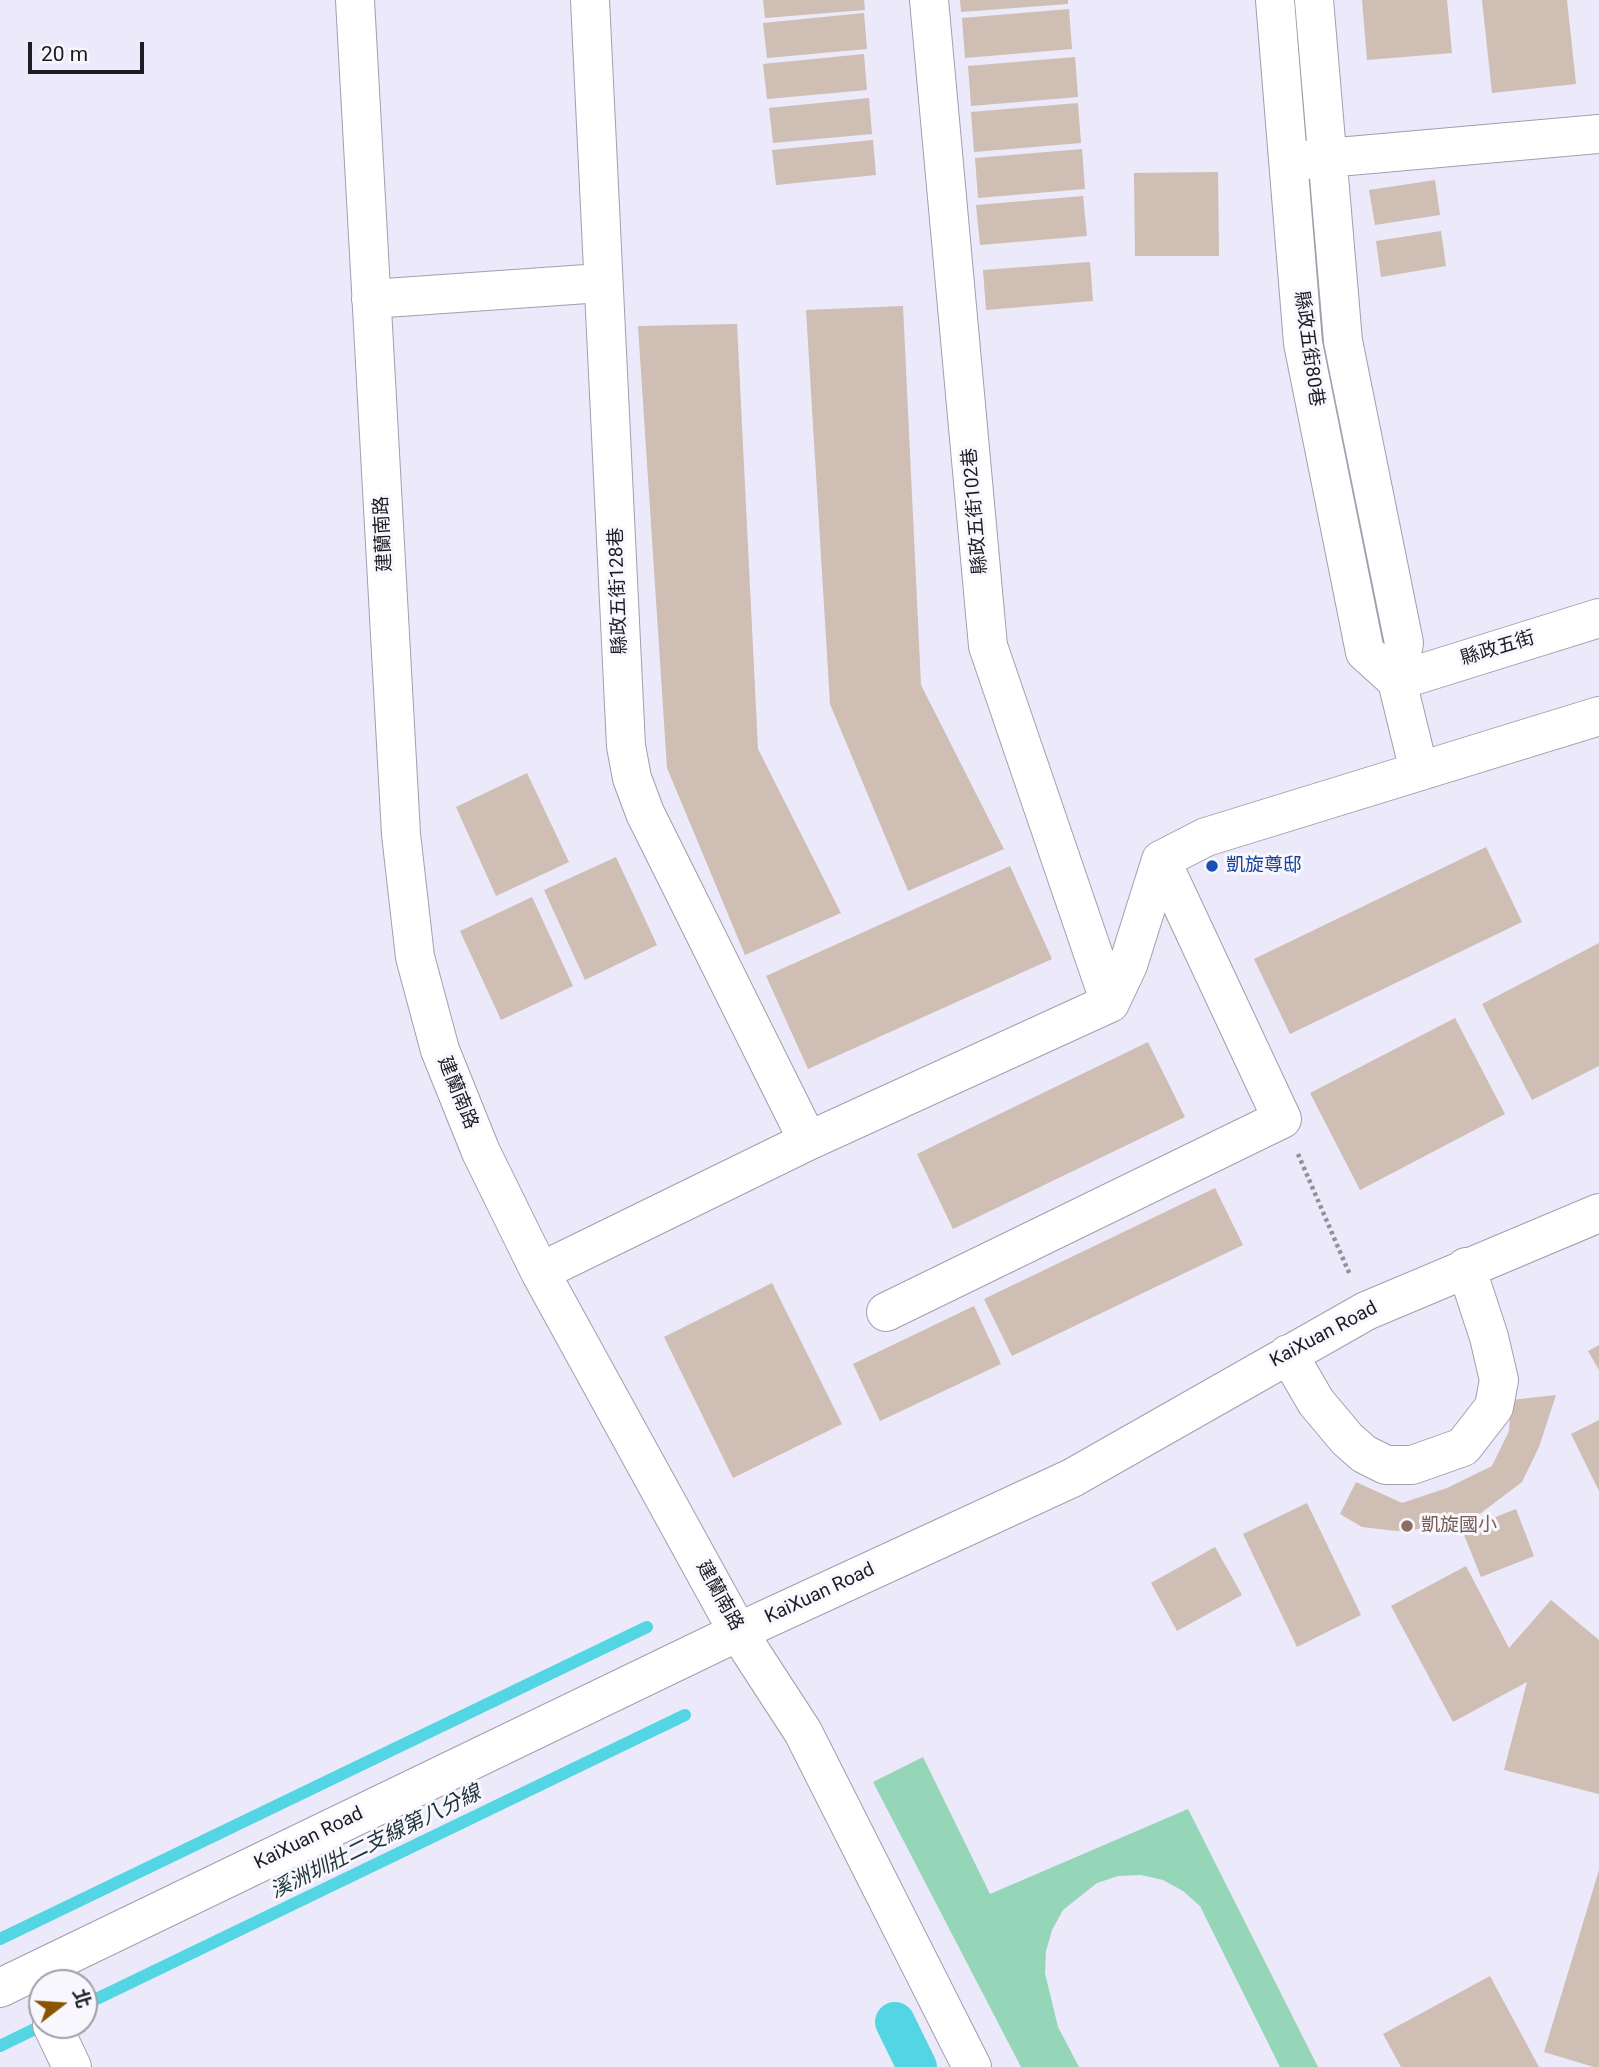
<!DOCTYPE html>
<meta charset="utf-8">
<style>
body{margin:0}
#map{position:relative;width:1599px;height:2067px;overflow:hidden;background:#ebe9fa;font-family:Roboto,"Noto Sans TC",sans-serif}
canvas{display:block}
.north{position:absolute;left:28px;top:1969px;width:70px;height:70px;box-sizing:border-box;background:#f8f7fe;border:2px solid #a09fa6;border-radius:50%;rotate:73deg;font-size:19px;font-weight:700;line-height:28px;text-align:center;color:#1d1c22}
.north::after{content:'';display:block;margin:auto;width:24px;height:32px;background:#895500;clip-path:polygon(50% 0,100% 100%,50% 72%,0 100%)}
.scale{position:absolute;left:28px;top:42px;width:116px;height:32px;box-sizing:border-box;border:4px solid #1d1c22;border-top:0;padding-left:9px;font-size:21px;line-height:24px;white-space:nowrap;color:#1d1c22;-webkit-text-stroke:5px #f8f7fe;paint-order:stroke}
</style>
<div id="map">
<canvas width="1599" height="2067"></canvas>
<div class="north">北</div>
<div class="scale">20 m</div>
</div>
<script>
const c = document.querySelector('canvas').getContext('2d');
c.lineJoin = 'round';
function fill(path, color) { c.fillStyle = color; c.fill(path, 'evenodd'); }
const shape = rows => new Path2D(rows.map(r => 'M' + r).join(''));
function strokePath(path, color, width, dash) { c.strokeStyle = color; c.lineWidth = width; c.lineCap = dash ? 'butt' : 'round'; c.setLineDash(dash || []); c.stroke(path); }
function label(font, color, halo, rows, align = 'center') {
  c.font = font + ' Roboto,"Noto Sans TC",sans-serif'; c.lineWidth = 6; c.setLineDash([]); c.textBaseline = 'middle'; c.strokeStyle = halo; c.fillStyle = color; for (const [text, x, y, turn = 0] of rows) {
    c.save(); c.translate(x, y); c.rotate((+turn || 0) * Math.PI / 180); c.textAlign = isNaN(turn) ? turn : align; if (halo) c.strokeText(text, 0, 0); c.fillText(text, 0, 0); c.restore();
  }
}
fill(shape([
 [923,1757,990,1894,1188,1809,1318,2067,1280,2067,1200,1906,1183,1891,1163,1880,1141,1875,1118,1876,1097,1883,1063,1910,1052,1930,1046,1951,1045,1973,1058,2027,1079,2067,1021,2067,873,1782]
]), '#94d6b7');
strokePath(shape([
 [0,1939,647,1627],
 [84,2005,685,1715],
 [0,2046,43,2025]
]), '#54d5e3', 12);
strokePath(shape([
 [895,2022,917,2067]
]), '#54d5e3', 40);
fill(shape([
 [763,0,864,0,865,10,765,18],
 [960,0,1068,0,1068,4,961,12],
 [1362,0,1447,0,1452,53,1367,60],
 [1482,0,1567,0,1576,84,1492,93],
 [1069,9,1072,49,965,58,962,18],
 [864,13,867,49,767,58,763,23],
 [864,54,867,90,767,99,763,64],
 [1075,57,1078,97,971,106,968,66],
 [869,98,872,134,773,143,769,108],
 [1078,103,1081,143,974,152,971,112],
 [873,140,876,175,776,185,772,150],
 [1082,149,1085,189,978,198,975,158],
 [1218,172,1219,256,1135,256,1134,173],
 [1435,180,1440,215,1375,225,1369,190],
 [1083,196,1087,236,980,245,976,205],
 [1441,231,1446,266,1381,277,1376,241],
 [1090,262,1093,301,986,310,983,270],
 [903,306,921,685,1004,849,908,891,830,704,806,310],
 [737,324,758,749,841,913,745,955,667,768,638,326],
 [527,773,569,862,496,896,456,807],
 [1486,847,1522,922,1290,1034,1254,959],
 [616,857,657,945,585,980,544,890],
 [1010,866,1052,959,808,1069,766,976],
 [532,897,573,986,501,1020,460,931],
 [1599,943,1599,1066,1532,1100,1482,1004],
 [1455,1018,1505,1114,1360,1190,1310,1093],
 [1148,1042,1185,1117,953,1229,917,1154],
 [1215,1188,1243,1245,1012,1356,984,1299],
 [772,1283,842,1424,733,1478,664,1337],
 [974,1306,1001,1364,880,1421,853,1364],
 [1599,1345,1599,1370,1588,1351],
 [1556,1395,1539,1447,1522,1482,1481,1513,1443,1527,1396,1531,1362,1527,1340,1514,1356,1482,1402,1503,1447,1488,1492,1466,1509,1431,1511,1400],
 [1599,1420,1599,1491,1571,1434],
 [1307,1503,1361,1615,1297,1647,1243,1534],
 [1516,1509,1534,1556,1481,1577,1462,1530],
 [1215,1547,1242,1595,1177,1631,1151,1583],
 [1466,1566,1509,1648,1551,1600,1599,1640,1599,1794,1504,1770,1527,1682,1453,1722,1391,1606],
 [1599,1870,1599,2067,1594,2067,1544,2052],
 [1490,1976,1539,2067,1401,2067,1383,2034]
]), '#cebeb3');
const minor = shape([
 [355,0,401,834,415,957,440,1050,481,1152,540,1272,738,1632,803,1732,972,2067],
 [590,0,626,746,632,778,645,813,808,1141],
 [929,0,988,646,1110,1003],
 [1275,0,1303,343,1365,652,1397,681],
 [1314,0,1343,341,1404,643,1397,681,1419,771],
 [1304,160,1599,134],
 [371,299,601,283],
 [1397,681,1599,618],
 [540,1272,808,1141,1110,1003,1128,965,1161,860,1206,837,1599,716],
 [886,1312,1282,1119,1161,860],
 [1288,1354,1316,1402,1347,1439,1364,1454,1386,1465,1412,1465,1463,1447,1494,1407,1499,1380,1489,1337,1466,1267],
 [0,1988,738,1632,1072,1478,1366,1311,1599,1213],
 [52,2025,72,2067]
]);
strokePath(minor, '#a19faf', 40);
strokePath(shape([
 [1298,1154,1350,1275]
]), '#918f9b', 4.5, [3.5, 3.5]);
strokePath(minor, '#fff', 38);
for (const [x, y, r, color] of [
 [1212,866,7,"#1a4fb4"],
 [1407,1526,7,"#8d6e63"]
]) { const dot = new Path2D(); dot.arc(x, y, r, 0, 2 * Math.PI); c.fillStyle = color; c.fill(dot); strokePath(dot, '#f8f7fe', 2.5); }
label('19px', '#1d1c22', '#f8f7fe', [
 ["縣政五街80巷",1308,349,82],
 ["縣政五街102巷",976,511,-95],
 ["建蘭南路",384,534,-93],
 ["縣政五街128巷",619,591,-92],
 ["縣政五街",1498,649,-17],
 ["建蘭南路",457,1093,68],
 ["KaiXuan Road",1324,1335,-28],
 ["KaiXuan Road",820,1594,-25],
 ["建蘭南路",719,1596,61],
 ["KaiXuan Road",309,1839,-26]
]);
label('19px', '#164399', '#f8f7fe', [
 ["凱旋尊邸",1226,866]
], 'left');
label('19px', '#785e54', '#f8f7fe', [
 ["凱旋國小",1421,1526]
], 'left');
label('italic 21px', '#1d3336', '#f8f7fe', [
 ["溪洲圳壯二支線第八分線",376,1843,-26]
]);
</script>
